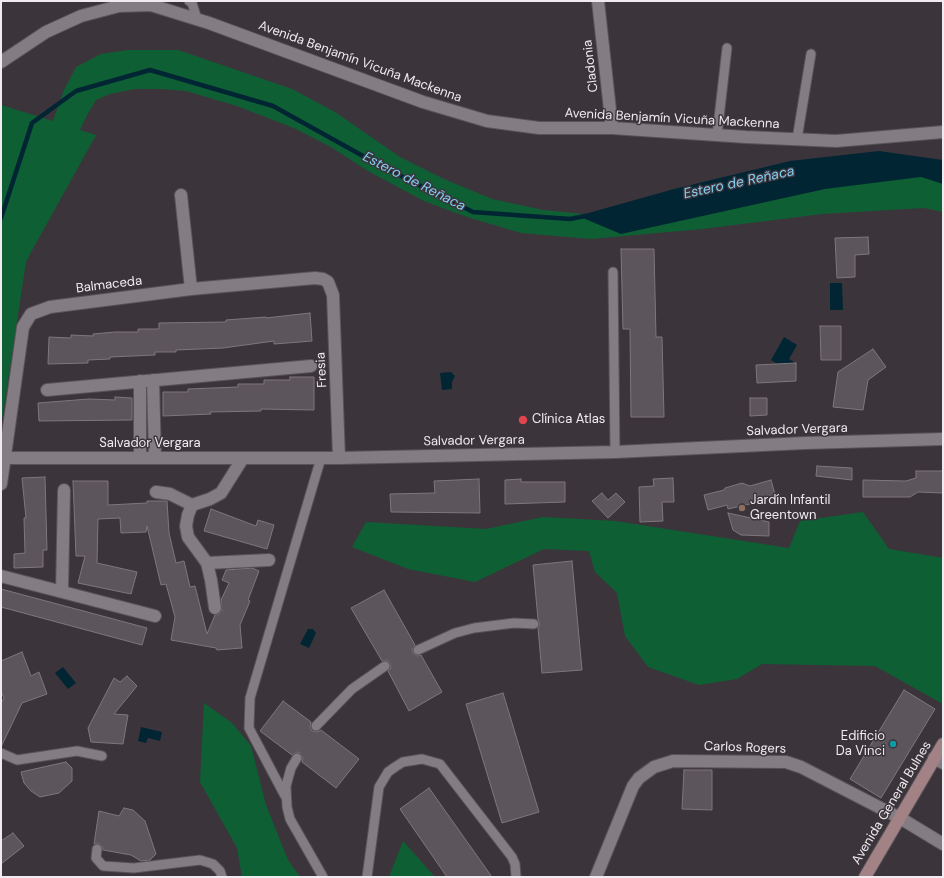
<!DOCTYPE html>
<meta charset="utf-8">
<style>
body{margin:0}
#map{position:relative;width:944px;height:878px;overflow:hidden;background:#3b353b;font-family:"DM Sans",sans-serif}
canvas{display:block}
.frame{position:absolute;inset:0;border:2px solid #efebee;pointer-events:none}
</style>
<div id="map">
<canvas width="944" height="878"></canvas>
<div class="frame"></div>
</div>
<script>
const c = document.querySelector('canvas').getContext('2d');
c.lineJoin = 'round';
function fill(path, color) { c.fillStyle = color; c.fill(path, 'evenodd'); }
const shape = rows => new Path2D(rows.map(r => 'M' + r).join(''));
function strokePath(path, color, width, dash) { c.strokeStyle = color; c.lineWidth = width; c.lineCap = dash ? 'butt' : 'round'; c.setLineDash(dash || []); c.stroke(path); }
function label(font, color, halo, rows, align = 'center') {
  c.font = font + ' "DM Sans",sans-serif'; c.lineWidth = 3; c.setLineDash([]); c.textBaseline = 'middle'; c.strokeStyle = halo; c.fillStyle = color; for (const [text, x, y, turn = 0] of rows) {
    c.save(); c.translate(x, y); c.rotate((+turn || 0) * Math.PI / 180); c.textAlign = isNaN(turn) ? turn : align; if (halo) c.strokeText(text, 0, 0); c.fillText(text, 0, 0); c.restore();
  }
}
fill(shape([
 [128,50,178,50,292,89,335,112,400,157,444,179,492,199,543,210,584,214,628,212,943,164,943,212,924,208,822,214,702,229,591,239,521,233,467,217,424,201,368,171,331,147,296,129,237,106,186,91,162,89,135,89,110,94,96,100,87,115,80,130,96,135,30,254,26,262,1,426,1,105,53,121,64,90,76,67,101,54],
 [863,512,889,549,943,558,943,704,875,666,762,664,737,679,699,685,648,667,625,636,617,593,595,572,589,551,544,549,475,582,408,569,352,547,366,522,486,529,543,517,615,521,789,548,800,521],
 [204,703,232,723,251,746,266,805,288,860,300,877,242,877,237,848,200,782],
 [403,841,435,877,389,877]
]), '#0e6034');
fill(shape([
 [879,151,943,160,943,184,921,177,825,189,621,234,578,216,674,189,790,161],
 [830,283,842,283,843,310,830,310],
 [784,337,797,345,789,359,794,362,789,371,771,360],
 [451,372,455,376,452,382,452,389,442,390,440,373],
 [308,629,313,629,316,633,309,648,300,644],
 [63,667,76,683,68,689,55,673],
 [141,727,162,732,160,741,148,738,146,743,138,741]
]), '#022534');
strokePath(shape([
 [1,218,32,123,76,91,150,70,273,106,381,166,473,212,570,219,585,216]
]), '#022534', 4.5);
const building = shape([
 [868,237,869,254,855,255,855,277,837,278,835,238,868,237],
 [621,249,654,249,656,337,662,337,664,417,631,417,630,329,623,329,621,249],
 [310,313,312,341,274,344,274,341,223,348,176,350,176,352,155,352,155,355,110,357,110,359,88,360,88,363,48,364,49,337,71,338,71,335,93,336,93,334,115,332,138,332,138,329,159,329,159,323,226,322,226,320,266,317,266,318,310,313],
 [820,326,841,326,841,360,821,360,820,326],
 [873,349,886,367,868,380,863,410,833,407,838,372,873,349],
 [796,363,796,381,757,383,756,365,796,363],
 [290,377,314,377,314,410,261,409,261,411,210,412,211,414,163,416,163,392,188,392,188,389,238,387,238,384,264,384,264,380,290,380,290,377],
 [115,397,132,398,132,420,39,421,38,403,89,399,115,400,115,397],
 [750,398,767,398,767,415,750,416,750,398],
 [817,466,852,468,852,480,816,476,817,466],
 [916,471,943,471,943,493,918,492,910,497,863,497,863,480,906,481,916,478,916,471],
 [45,477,47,550,43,550,43,567,14,568,14,554,25,553,24,518,26,518,22,478,45,477],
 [673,478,674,502,662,502,663,521,640,522,639,487,654,486,653,479,673,478],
 [479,479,480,513,391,512,390,494,435,493,434,481,479,479],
 [521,479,521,482,565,482,565,502,505,504,505,480,521,479],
 [771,480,776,498,728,509,727,505,708,510,704,495,724,490,725,488,742,483,750,486,771,480],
 [73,481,108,481,108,505,147,503,147,501,167,501,169,533,176,563,184,561,190,587,195,586,207,634,215,615,219,614,222,610,221,600,229,583,222,580,226,570,252,568,259,571,248,600,250,601,240,625,242,648,217,650,216,648,171,640,175,617,166,584,161,585,147,526,146,532,121,533,120,518,98,519,97,563,137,572,131,594,78,583,85,556,76,556,73,481],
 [602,493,608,500,616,493,625,502,608,518,592,501,602,493],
 [211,509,256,526,258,520,274,525,267,549,204,531,211,509],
 [728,513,769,522,769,536,741,535,733,530,728,513],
 [572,561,582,670,542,673,538,628,540,624,538,619,533,565,572,561],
 [1,589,147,628,142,645,1,607,1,589],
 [384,590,415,645,412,649,413,653,417,656,421,655,442,692,409,711,388,671,391,668,390,663,387,660,382,661,351,608,384,590],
 [22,652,31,676,39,672,47,694,22,703,1,747,1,703,4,698,1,691,1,661,22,652],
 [127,676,137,686,114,714,128,715,123,744,91,742,88,728,114,678,120,682,127,676],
 [904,690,935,709,881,798,850,779,904,690],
 [503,693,539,812,502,823,466,704,503,693],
 [283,701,311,722,310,727,312,731,317,732,321,730,359,759,336,788,302,762,303,758,300,753,297,752,292,755,260,731,283,701],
 [66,762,72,768,72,781,59,793,40,797,31,791,24,783,21,772,66,762],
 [684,770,712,770,712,810,682,809,684,770],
 [429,788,492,877,447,877,400,809,429,788],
 [124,808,133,810,145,821,156,854,150,860,141,861,131,855,103,850,102,846,98,843,94,844,99,811,119,816,124,808],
 [13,833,24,846,1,864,1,841,13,833]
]);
fill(building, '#5c555b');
strokePath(building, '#7e777d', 1);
const lane = shape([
 [189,1,192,3,197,19],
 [717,135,727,48],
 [797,139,811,54],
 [613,272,615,452],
 [418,650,455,633,474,628,514,623,534,624],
 [316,726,352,689,385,666],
 [1,753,17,760,77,751,102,756],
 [297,758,291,768,286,786,287,807,290,819,323,877],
 [285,796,249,728,250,698,321,458],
 [97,849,96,858,103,866,134,868,200,860,213,864,220,871,222,877],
 [367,877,379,787,388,772,395,767,403,762,422,759,440,764,512,857,515,864,516,877]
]);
const street = shape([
 [598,1,612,128],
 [1,62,46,32,81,16,119,6,151,5,209,23,423,102,487,121,539,128,612,128,746,137,836,141,943,132],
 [181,195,191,289],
 [153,380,155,458],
 [47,390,311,366],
 [5,458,339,458,615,452,805,443,943,439],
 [140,458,140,381],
 [1,484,23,327,31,314,50,307,191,289,315,278,323,279,328,282,333,295,339,458],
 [156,492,170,494,192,505],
 [207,563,269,560],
 [1,576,155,616],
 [62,591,64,490],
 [215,608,211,580,207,563,188,537,186,526,188,515,192,505,210,499,221,493,243,458],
 [934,758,943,763],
 [596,877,633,786,639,778,654,767,673,761,786,762,801,767,900,818,943,844]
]);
const secondary = shape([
 [865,877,943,744]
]);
strokePath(lane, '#575357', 11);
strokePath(street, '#575357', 14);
strokePath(secondary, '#575357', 14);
strokePath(lane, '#847c83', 9);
strokePath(street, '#847c83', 12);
strokePath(secondary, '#a38286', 12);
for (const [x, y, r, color] of [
 [523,420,5,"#e0444e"],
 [742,508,4,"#8d6e63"],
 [893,744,4,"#0f9aa8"]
]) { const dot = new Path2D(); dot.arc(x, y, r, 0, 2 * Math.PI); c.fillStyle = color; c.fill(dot); strokePath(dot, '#3b353b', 1.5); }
label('13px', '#efebee', '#3b353b', [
 ["Avenida Benjamín Vicuña Mackenna",360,62,20],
 ["Cladonia",591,66,-97],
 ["Avenida Benjamín Vicuña Mackenna",672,119,3],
 ["Balmaceda",109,285,-7],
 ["Fresia",322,370,-93],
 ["Salvador Vergara",797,430,-2],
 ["Salvador Vergara",474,441,-1],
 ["Salvador Vergara",150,444],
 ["Carlos Rogers",745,748,2],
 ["Avenida General Bulnes",892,803,-59]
]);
label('13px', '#efebee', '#3b353b', [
 ["Clínica Atlas",532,420],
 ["Jardín Infantil",750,501],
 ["Greentown",750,516],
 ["Edificio",885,737,"right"],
 ["Da Vinci",885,752,"right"]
], 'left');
label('italic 14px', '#83ccf2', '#3b353b', [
 ["Estero de Reñaca",414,182,27],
 ["Estero de Reñaca",739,183,-12]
]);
</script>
